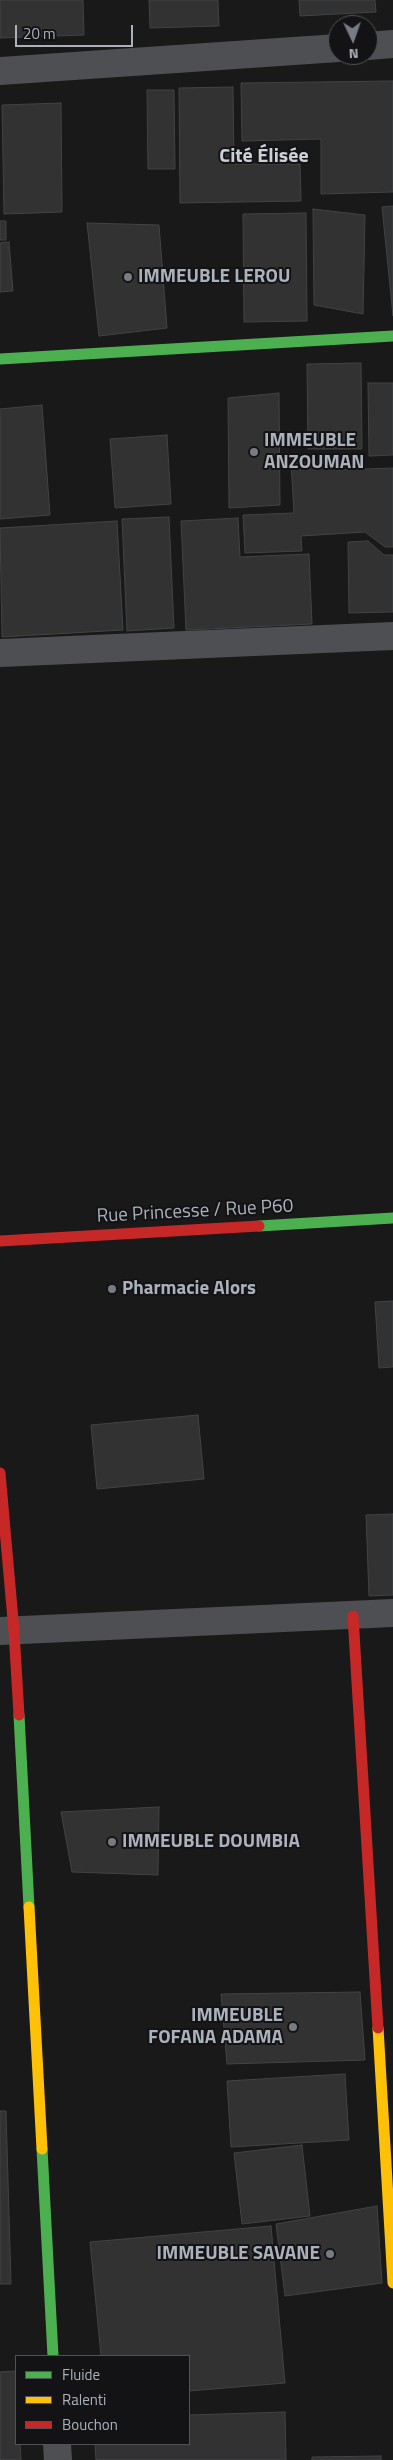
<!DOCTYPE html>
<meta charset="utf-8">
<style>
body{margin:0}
#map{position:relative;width:393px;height:2460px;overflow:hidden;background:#191919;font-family:"Titillium Web",sans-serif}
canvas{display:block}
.legend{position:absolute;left:15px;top:2355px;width:175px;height:90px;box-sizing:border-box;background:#131315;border:1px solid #4f5257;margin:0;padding:6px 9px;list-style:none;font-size:15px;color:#aab1ba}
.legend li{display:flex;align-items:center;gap:10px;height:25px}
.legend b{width:25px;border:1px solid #4f5257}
.north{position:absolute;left:328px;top:15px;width:50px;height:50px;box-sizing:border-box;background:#131315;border:1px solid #4f5257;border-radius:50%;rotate:177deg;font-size:14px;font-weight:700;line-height:20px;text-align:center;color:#aab1ba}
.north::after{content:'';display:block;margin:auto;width:18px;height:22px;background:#777c82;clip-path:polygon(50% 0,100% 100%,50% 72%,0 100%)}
.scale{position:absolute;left:15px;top:25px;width:118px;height:22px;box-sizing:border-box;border:2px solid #aab1ba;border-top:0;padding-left:6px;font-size:15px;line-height:18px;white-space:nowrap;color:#aab1ba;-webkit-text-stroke:4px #131315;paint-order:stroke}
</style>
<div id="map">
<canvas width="393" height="2460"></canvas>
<ul class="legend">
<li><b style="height:6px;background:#4caf50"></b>Fluide</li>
<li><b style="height:6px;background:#ffc107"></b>Ralenti</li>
<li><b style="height:6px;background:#c62828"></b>Bouchon</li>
</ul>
<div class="north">N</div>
<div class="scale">20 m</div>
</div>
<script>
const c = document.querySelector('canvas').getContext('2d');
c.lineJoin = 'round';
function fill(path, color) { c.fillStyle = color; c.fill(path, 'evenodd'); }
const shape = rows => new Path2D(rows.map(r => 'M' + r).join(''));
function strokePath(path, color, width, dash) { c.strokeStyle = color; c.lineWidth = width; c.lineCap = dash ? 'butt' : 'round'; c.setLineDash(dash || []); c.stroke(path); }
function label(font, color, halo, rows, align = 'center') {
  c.font = font + ' "Titillium Web",sans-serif'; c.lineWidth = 4; c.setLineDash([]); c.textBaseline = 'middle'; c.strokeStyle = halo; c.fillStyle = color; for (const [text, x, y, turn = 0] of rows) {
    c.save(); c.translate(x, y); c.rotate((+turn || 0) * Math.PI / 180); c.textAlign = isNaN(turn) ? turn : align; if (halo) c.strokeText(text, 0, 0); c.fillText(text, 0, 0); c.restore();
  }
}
const building = shape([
 [0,0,83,0,84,35,0,38,0,0],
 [149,0,218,0,219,26,150,28,149,0],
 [299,0,375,0,376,12,300,16,299,0],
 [393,81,393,192,321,194,321,139,242,141,241,83,393,81],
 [233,87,234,164,300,164,301,201,180,203,179,88,233,87],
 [147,90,174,90,175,169,148,169,147,90],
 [61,103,62,212,4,214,2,105,61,103],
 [393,206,393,316,382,207,393,206],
 [313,209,365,215,363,314,314,305,313,209],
 [306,213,307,321,244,322,243,214,306,213],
 [0,221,6,221,6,240,0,240,0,221],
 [87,223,159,225,167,328,99,336,87,223],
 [9,242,13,291,0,292,0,243,9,242],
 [361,363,362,449,308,449,307,364,361,363],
 [368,383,393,383,393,455,369,456,368,383],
 [279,393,280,505,229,508,228,398,279,393],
 [42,405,50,515,0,519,0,409,42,405],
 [167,435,171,504,115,508,110,439,167,435],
 [337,461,337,470,393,468,393,547,385,547,365,532,301,536,302,551,245,553,243,515,294,513,291,463,337,461],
 [169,517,174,628,127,631,122,519,169,517],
 [238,518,240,557,309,554,312,624,186,630,181,521,238,518],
 [117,521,123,630,2,637,0,528,117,521],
 [368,541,384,555,393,555,393,612,349,613,348,542,368,541],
 [393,1301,393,1367,379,1368,375,1302,393,1301],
 [198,1415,204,1479,97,1489,91,1425,198,1415],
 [393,1514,393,1595,369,1596,366,1515,393,1514],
 [159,1807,158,1875,72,1872,61,1812,159,1807],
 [360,1992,365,2060,227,2064,221,1994,360,1992],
 [345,2074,349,2140,231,2147,227,2081,345,2074],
 [0,2111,6,2111,11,2284,0,2284,0,2111],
 [302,2145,310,2216,242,2224,234,2153,302,2145],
 [377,2206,382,2283,285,2296,276,2224,377,2206],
 [271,2226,285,2383,189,2391,189,2356,101,2356,90,2242,271,2226],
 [16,2371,16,2444,20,2444,21,2460,0,2460,0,2372,16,2371],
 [285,2412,286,2460,96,2460,95,2444,189,2444,189,2415,285,2412],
 [381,2456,381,2460,312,2460,312,2457,381,2456]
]);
fill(building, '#323233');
strokePath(building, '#414345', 1);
strokePath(shape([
 [368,46,393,44],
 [0,71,338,48],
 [0,653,393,636],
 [0,1631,393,1613],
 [57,2444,58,2460]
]), '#4d4f52', 28);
strokePath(shape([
 [0,359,393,336],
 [259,1226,393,1218],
 [19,1715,29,1907],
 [42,2149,53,2356]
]), '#4caf50', 11);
strokePath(shape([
 [29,1907,42,2149],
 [378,2028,393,2283]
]), '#ffc107', 11);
strokePath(shape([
 [0,1241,259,1226],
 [0,1473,14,1631,19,1715],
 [353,1616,378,2028]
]), '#c62828', 11);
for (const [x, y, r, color] of [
 [128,277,5,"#777c82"],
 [254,452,5,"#777c82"],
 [112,1289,5,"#777c82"],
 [112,1842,5,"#777c82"],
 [293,2027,5,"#777c82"],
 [330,2254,5,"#777c82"]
]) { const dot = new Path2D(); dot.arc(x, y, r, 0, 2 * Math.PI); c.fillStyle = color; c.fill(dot); strokePath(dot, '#131315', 2); }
label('bold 19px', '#aab1ba', '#131315', [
 ["IMMEUBLE LEROU",138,277],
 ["IMMEUBLE",264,441],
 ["ANZOUMAN",264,463],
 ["Pharmacie Alors",122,1289],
 ["IMMEUBLE DOUMBIA",122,1842],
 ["IMMEUBLE",283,2016,"right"],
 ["FOFANA ADAMA",283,2038,"right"],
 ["IMMEUBLE SAVANE",320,2254,"right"]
], 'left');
label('19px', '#aab1ba', '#131315', [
 ["Rue Princesse / Rue P60",195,1212,-3]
]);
label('bold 20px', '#cbcfd6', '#131315', [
 ["Cité Élisée",264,157]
]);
</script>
